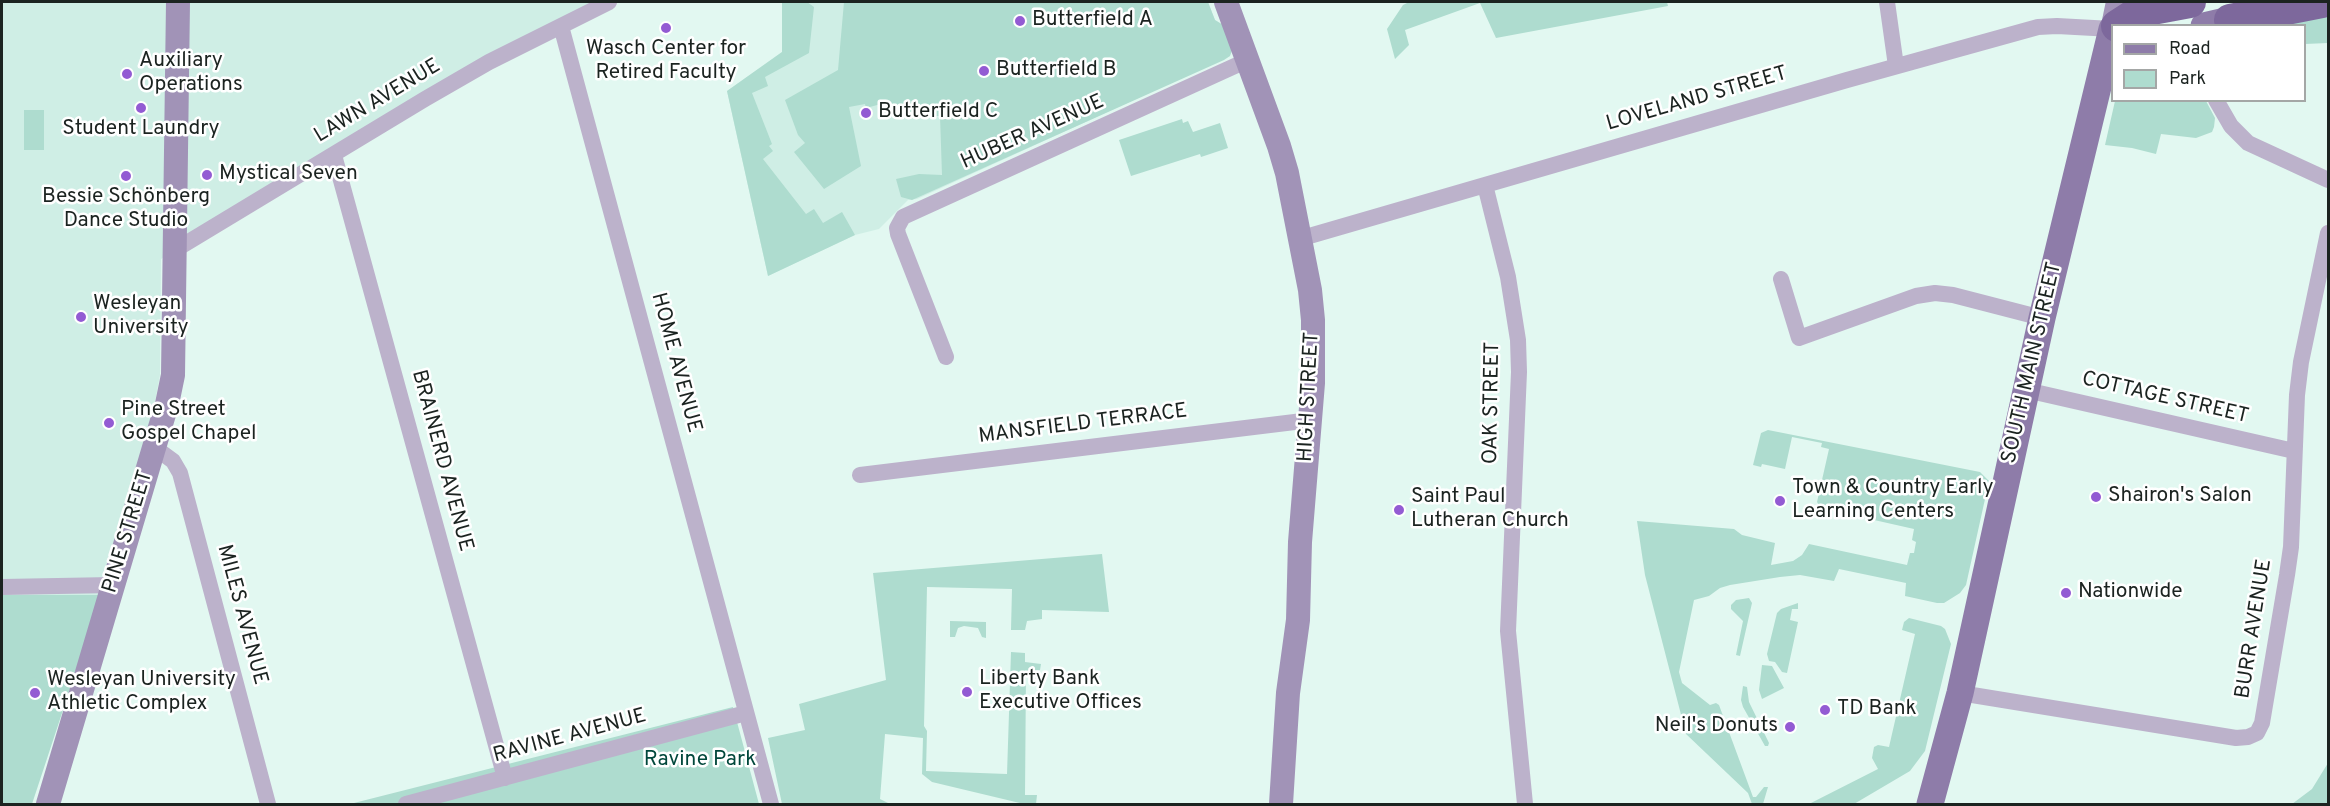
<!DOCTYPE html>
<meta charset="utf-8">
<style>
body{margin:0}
#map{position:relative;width:2330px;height:806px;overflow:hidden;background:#e2f8f1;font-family:Overpass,sans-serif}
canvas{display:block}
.frame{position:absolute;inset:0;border:3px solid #1b2320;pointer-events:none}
.legend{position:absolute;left:2111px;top:24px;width:195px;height:78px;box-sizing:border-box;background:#fff;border:2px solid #a4a7a6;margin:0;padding:8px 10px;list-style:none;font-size:18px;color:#1b2320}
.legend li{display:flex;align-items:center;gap:12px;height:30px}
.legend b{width:30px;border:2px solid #a4a7a6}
</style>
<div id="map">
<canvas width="2330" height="806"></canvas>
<div class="frame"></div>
<ul class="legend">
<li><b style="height:8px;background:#8e7ca9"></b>Road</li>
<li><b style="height:16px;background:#aedccf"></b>Park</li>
</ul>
</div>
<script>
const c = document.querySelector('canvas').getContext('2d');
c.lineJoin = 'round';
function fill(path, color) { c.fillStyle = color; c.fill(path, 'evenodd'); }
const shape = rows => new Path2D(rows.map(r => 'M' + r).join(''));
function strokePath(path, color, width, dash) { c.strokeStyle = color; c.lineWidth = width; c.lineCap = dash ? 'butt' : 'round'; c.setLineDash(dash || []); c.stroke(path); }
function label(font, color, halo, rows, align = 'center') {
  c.font = font + ' Overpass,sans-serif'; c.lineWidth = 5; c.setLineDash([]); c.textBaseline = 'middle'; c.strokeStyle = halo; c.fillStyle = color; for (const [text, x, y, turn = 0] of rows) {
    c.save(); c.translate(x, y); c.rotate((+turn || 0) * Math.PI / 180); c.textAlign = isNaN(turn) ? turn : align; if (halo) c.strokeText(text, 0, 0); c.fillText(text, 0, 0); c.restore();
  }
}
fill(shape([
 [2,2,609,2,548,32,161,259,160,375,149,435,101,595,2,595],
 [782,2,1208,2,1215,20,1228,28,1230,56,917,199,908,200,879,229,855,235,768,276,727,91,782,52]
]), '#cfeee5');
fill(shape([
 [782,2,807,2,814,7,809,53,765,77,768,86,752,93,772,144,769,146,773,151,763,159,806,214,814,209,823,223,842,212,855,235,768,276,727,91,782,52],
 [844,2,1208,2,1215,20,1228,28,1233,48,1230,56,1224,60,912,200,901,197,896,179,919,174,942,175,940,116,884,117,881,104,866,108,865,104,849,107,861,166,824,189,794,152,805,143,798,135,785,100,838,70],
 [1409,2,1667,2,1668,6,1496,38,1480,3,1405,30,1409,45,1395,59,1387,29,1403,5],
 [2328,14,2328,43,2305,44,2304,26,2270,26],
 [2115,101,2206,101,2215,118,2214,127,2212,132,2196,138,2161,134,2156,154,2132,148,2105,145],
 [24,110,44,110,44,150,24,150],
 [1182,119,1183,123,1188,121,1193,132,1220,123,1228,148,1201,157,1200,154,1131,176,1119,140],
 [1768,430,1980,472,1989,481,1966,585,1960,593,1944,603,1937,603,1905,596,1906,583,1839,569,1834,581,1800,575,1780,577,1730,585,1720,588,1709,596,1694,600,1679,672,1682,683,1710,705,1716,703,1719,705,1753,797,1756,797,1764,787,1768,787,1763,804,1752,804,1748,793,1686,734,1645,575,1637,521,1734,529,1742,535,1775,543,1771,565,1793,561,1802,555,1809,544,1907,565,1910,553,1914,553,1916,542,1912,540,1914,529,1821,508,1817,502,1829,449,1821,447,1822,443,1792,437,1785,469,1762,464,1761,467,1753,465,1761,433],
 [1102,554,1109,612,1042,610,1042,619,1027,621,1025,630,1011,630,1012,589,927,587,924,726,927,731,926,771,1007,774,1011,652,1025,653,1025,662,1041,664,1040,670,1026,671,1025,795,1037,795,1036,804,1024,804,932,782,922,774,923,738,885,734,880,799,888,803,887,804,782,804,768,738,805,730,799,704,886,680,873,573],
 [2,595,101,595,32,804,2,804],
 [1749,598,1752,603,1740,656,1736,655,1743,621,1731,609,1731,605,1736,600],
 [1798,603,1798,609,1792,609,1790,620,1798,622,1787,673,1782,672,1775,662,1769,661,1767,654,1777,613,1781,609],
 [1909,618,1941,626,1945,629,1951,644,1925,751,1910,771,1854,804,1809,804,1878,769,1872,758,1874,747,1878,745,1889,747,1915,634,1902,630,1904,622],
 [950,621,986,622,986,638,982,637,978,628,964,626,958,628,955,637,950,637],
 [1762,665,1772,666,1784,688,1762,699,1759,690],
 [1743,686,1747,687,1749,702,1769,743,1768,746,1765,746,1743,707,1741,700],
 [733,707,759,804,350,804],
 [2328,763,2328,804,2292,804,2312,789]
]), '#aedccf');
strokePath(shape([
 [1887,2,1896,66],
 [561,26,771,804],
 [2216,100,2231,126,2248,143,2328,180],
 [334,155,505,778],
 [1485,185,1508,277,1518,340,1519,372,1508,631,1525,804],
 [1299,239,1847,80,2038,27,2057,26,2112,29],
 [175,250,425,99,489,62,609,2],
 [1781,279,1799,338,1916,296,1935,293,1953,295,2042,318],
 [946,357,898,234,897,228,903,217,1248,60],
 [2026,390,2294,451],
 [154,447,173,461,180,473,268,804],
 [860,475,1311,420],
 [2,587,113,585],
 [1960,693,2236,738,2248,737,2257,733,2262,723,2287,575,2291,547,2297,395,2301,362,2328,233],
 [406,804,746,713]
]), '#bcb2cb', 16);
strokePath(shape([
 [1226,2,1279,146,1287,173,1310,290,1313,320,1313,383,1300,542,1298,620,1288,693,1281,804],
 [2113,26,2118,2],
 [48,804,167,404,173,375,178,2]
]), '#a193b7', 24);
strokePath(shape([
 [2204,26,2230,20],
 [1930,804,1960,693,2042,318,2112,29]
]), '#8e7ca9', 27);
strokePath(shape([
 [2230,20,2322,2],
 [2117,26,2134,15,2147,10,2190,2]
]), '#7d689c', 32);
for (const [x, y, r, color] of [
 [1020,21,6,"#935bd3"],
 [666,28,6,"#935bd3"],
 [984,71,6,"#935bd3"],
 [127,74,6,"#935bd3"],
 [141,108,6,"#935bd3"],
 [866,113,6,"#935bd3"],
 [207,175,6,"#935bd3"],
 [126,176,6,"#935bd3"],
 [81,317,6,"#935bd3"],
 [109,423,6,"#935bd3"],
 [2096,497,6,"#935bd3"],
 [1780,501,6,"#935bd3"],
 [1399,510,6,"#935bd3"],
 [2066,593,6,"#935bd3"],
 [967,692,6,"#935bd3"],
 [35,693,6,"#935bd3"],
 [1825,710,6,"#935bd3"],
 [1790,727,6,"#935bd3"]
]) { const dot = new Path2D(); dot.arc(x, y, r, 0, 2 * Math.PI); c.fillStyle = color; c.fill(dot); strokePath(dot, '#fff', 2); }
label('21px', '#1b2320', '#fff', [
 ["Butterfield A",1032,21],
 ["Wasch Center for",666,50,"center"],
 ["Retired Faculty",666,74,"center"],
 ["Auxiliary",139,62],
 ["Operations",139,86],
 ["Butterfield B",996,71],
 ["Butterfield C",878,113],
 ["Student Laundry",141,130,"center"],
 ["Mystical Seven",219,175],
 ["Bessie Schönberg",126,198,"center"],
 ["Dance Studio",126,222,"center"],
 ["Wesleyan",93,305],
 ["University",93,329],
 ["Pine Street",121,411],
 ["Gospel Chapel",121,435],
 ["Town & Country Early",1792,489],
 ["Learning Centers",1792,513],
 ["Shairon's Salon",2108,497],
 ["Saint Paul",1411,498],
 ["Lutheran Church",1411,522],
 ["Nationwide",2078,593],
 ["Liberty Bank",979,680],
 ["Executive Offices",979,704],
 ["Wesleyan University",47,681],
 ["Athletic Complex",47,705],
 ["TD Bank",1837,710],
 ["Neil's Donuts",1778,727,"right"]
], 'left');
label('21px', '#1b2320', '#fff', [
 ["LOVELAND STREET",1697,100,-16],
 ["LAWN AVENUE",378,102,-31],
 ["HUBER AVENUE",1033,133,-24],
 ["HOME AVENUE",675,363,75],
 ["SOUTH MAIN STREET",2033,363,-77],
 ["HIGH STREET",1310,397,-87],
 ["COTTAGE STREET",2165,399,13],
 ["OAK STREET",1493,403,-89],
 ["MANSFIELD TERRACE",1083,425,-7],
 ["BRAINERD AVENUE",441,461,75],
 ["PINE STREET",129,532,-73],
 ["MILES AVENUE",241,615,75],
 ["BURR AVENUE",2255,629,-81],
 ["RAVINE AVENUE",570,737,-15]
]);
label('21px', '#00473b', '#fff', [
 ["Ravine Park",700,761]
]);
</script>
